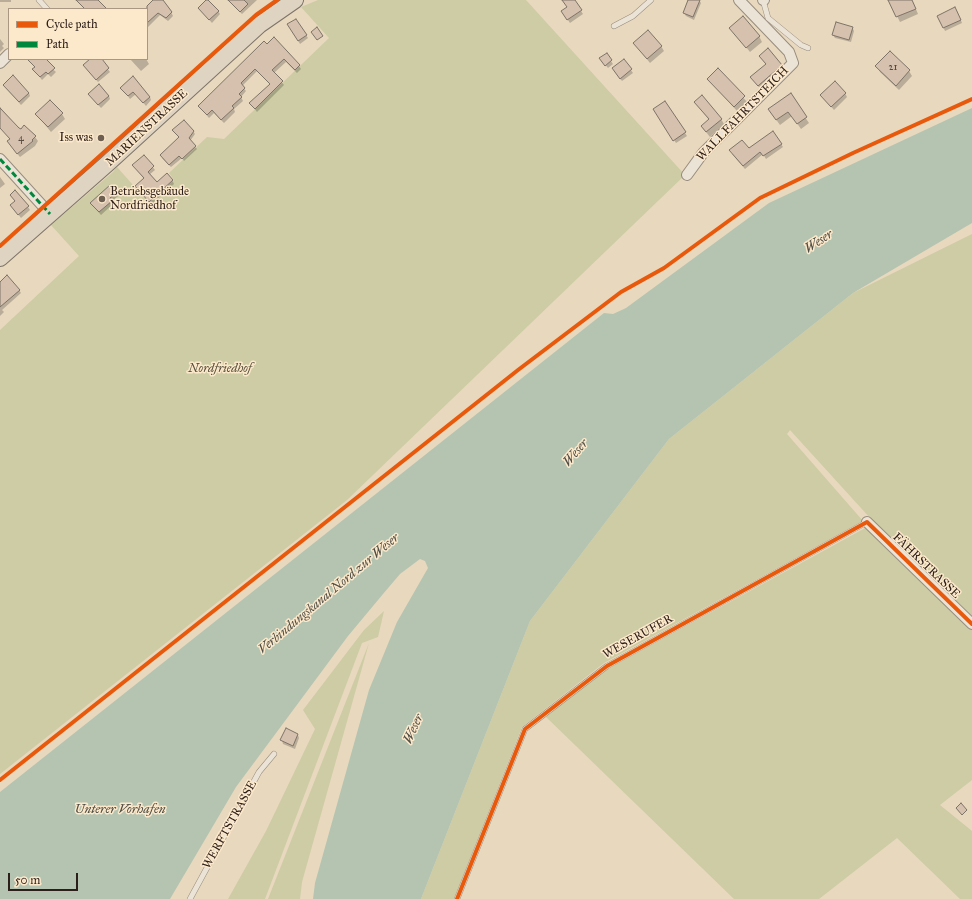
<!DOCTYPE html>
<html>
<head>
<meta charset="utf-8">
<style>
	body { margin:0 }
	#map { position:relative; width:972px; height:899px; overflow:hidden; background:#e8d8be; font-family:"IM FELL Great Primer",serif }
	canvas { display:block }
	.legend { position:absolute; left:8px; top:8px; width:140px; height:52px; box-sizing:border-box; background:#fce8ca; border:1px solid #a99783; margin:0; padding:5px 7px; list-style:none; font-size:12px; color:#2c1e19 }
	.legend li { display:flex; align-items:center; gap:8px; height:20px }
	.legend b { width:20px; border:1px solid #a99783 }
	.scale { position:absolute; left:8px; top:873px; width:70px; height:18px; box-sizing:border-box; border:2px solid #2c1e19; border-top:0; padding-left:5px; font-size:12px; line-height:14px; white-space:nowrap; color:#2c1e19; -webkit-text-stroke:3px #fce8ca; paint-order:stroke }
</style>
</head>
<body>
<div id="map">
<canvas width="972" height="899"></canvas>
<ul class="legend">
<li><b style="height:5px;background:#e8590c"></b>Cycle path</li>
<li><b style="height:5px;background:#00873e"></b>Path</li>
</ul>
<div class="scale">50 m</div>
</div>
<script>
const ctx = document.querySelector('canvas').getContext('2d');
ctx.lineJoin = 'round';
function paint(path, color) { ctx.fillStyle = color; ctx.fill(path, 'evenodd'); }
const toPath = rows => new Path2D(rows.map(r => 'M' + r).join(''));
function trace(path, color, width, dash) { ctx.strokeStyle = color; ctx.lineWidth = width; ctx.lineCap = dash ? 'butt' : 'round'; ctx.setLineDash(dash || []); ctx.stroke(path); }
function write(font, color, halo, rows, align = 'center') {
  ctx.font = font + ' "IM FELL Great Primer",serif'; ctx.lineWidth = 3; ctx.setLineDash([]); ctx.textBaseline = 'middle'; ctx.strokeStyle = halo; ctx.fillStyle = color; for (const [text, x, y, turn = 0] of rows) {
    ctx.save(); ctx.translate(x, y); ctx.rotate((+turn || 0) * Math.PI / 180); ctx.textAlign = isNaN(turn) ? turn : align; if (halo) ctx.strokeText(text, 0, 0); ctx.fillText(text, 0, 0); ctx.restore();
  }
}
const green = toPath([
	[318,0,526,0,685,175,347,500,0,774,0,330,79,256,51,225,113,172,117,167,149,203,174,180,169,173,207,137,224,139,329,38,301,7],
	[972,234,972,780,940,805,972,831,972,899,960,899,897,838,819,899,734,899,545,716,609,668,867,527,871,519,790,430,787,434,863,521,604,663,522,727,454,899,421,899,530,621,669,439,853,293],
	[384,611,378,637,362,643,265,899,228,899,266,831,315,729,303,710,364,630],
	[369,643,302,882,300,899,268,899]
]);
const water = toPath([
	[972,108,972,223,853,293,669,439,530,621,421,899,313,899,315,883,369,690,397,622,428,568,425,561,420,559,400,574,383,594,348,636,236,787,170,899,0,899,0,792,604,313,613,314,626,308,769,203]
]);
const shadow = toPath([
	[0,0,11,0,11,2,0,2],
	[155,0,162,0,169,8,173,16,168,21,160,15,147,28,147,9,145,9],
	[232,0,257,0,242,14,233,5],
	[564,0,574,0,583,14,570,23,564,14,568,7],
	[689,0,699,0,701,3,694,20,686,16,684,13],
	[889,0,912,0,918,14,900,22],
	[199,8,218,11,220,14,212,23],
	[957,11,962,23,945,31,938,16],
	[289,25,306,35,308,38,300,44],
	[852,27,854,31,851,42,835,38,833,35],
	[731,28,759,36,762,42,750,52],
	[0,39,4,44,2,46,4,48,0,52],
	[264,42,299,66,301,69,297,73,286,62,274,73,284,85,257,112,251,104,271,85,257,71,242,86,246,91,241,97,243,101,234,109,235,112,224,123,214,113,209,118,199,106],
	[634,43,661,46,664,51,650,63],
	[890,52,909,71,912,76,899,90,880,72,877,66],
	[606,54,613,64,608,68,603,62],
	[760,56,781,65,784,70,761,90,755,82,766,65],
	[35,59,41,59,56,72,51,77,48,74,42,80,36,72,35,68,31,62],
	[92,59,100,59,110,72,98,82,86,68],
	[130,59,146,59,149,64,141,71],
	[624,60,633,73,622,81,615,72],
	[718,69,747,102,737,111,708,79],
	[6,88,29,93,30,96,21,105],
	[122,88,150,97,151,100,146,106,136,94,130,99],
	[845,93,847,97,834,110,821,95],
	[790,95,809,123,801,129,792,116,780,125,772,114],
	[109,96,110,99,101,108,91,97],
	[665,102,687,136,676,143,654,109],
	[695,102,721,119,724,124,710,137,702,127,709,120],
	[0,107,18,128,35,137,38,141,35,146,20,157,11,146,11,139,0,127],
	[36,114,62,114,65,119,51,132],
	[193,131,195,134,190,141,197,149,184,161,182,158,171,167,162,158],
	[773,132,783,147,766,159,763,154,745,169,732,154,748,149],
	[144,156,155,170,149,175,157,184,172,180,174,184,151,205,138,189,144,179,134,166],
	[0,177,5,184,0,188],
	[116,193,118,196,111,202,113,204,101,215,93,206],
	[16,201,28,207,30,210,21,218,11,205],
	[0,283,19,290,21,293,2,310,4,312,0,316],
	[298,735,299,738,295,749,283,744,282,740]
]);
const building = toPath([
	[76,0,98,0,107,9,85,9,76,0],
	[153,0,163,0,172,12,166,18,158,13,147,23,147,6,153,0],
	[206,0,208,0,219,11,209,20,198,8,206,0],
	[228,0,244,0,248,4,240,12,228,0],
	[562,0,575,0,582,10,567,20,561,11,567,7,562,0],
	[688,0,700,0,693,17,683,13,688,0],
	[888,0,912,0,916,9,896,17,888,0],
	[955,7,961,20,943,28,937,16,955,7],
	[743,16,760,36,746,48,729,28,743,16],
	[296,19,307,35,298,41,287,24,296,19],
	[836,22,853,27,849,40,832,35,836,22],
	[317,27,323,36,317,40,311,32,317,27],
	[648,30,662,46,647,59,633,43,648,30],
	[274,37,300,65,295,70,284,59,272,70,283,81,255,109,249,103,270,84,255,69,241,83,245,88,239,94,242,97,232,106,234,108,221,120,212,110,207,115,198,106,264,41,267,44,274,37],
	[768,48,782,65,758,86,750,77,766,64,759,56,768,48],
	[890,51,910,70,896,86,875,66,890,51],
	[607,53,612,60,605,66,599,58,607,53],
	[27,59,46,59,55,68,48,74,46,72,40,77,32,69,35,67,27,59],
	[90,59,102,59,109,68,96,80,83,65,90,59],
	[624,59,632,69,620,79,612,68,624,59],
	[718,68,745,96,734,107,707,79,718,68],
	[13,75,29,93,19,102,3,85,13,75],
	[133,76,150,97,143,103,133,92,128,96,120,88,133,76],
	[835,81,846,93,831,107,820,95,835,81],
	[99,84,109,96,98,105,88,94,99,84],
	[791,93,807,117,797,124,788,112,776,120,768,109,791,93],
	[702,95,722,119,706,132,701,126,709,119,694,102,702,95],
	[50,100,63,113,48,127,35,114,50,100],
	[665,101,686,132,673,141,653,109,665,101],
	[0,108,19,128,21,129,24,125,36,136,32,140,33,141,17,154,7,141,10,139,0,128,0,108],
	[184,120,194,131,189,138,196,146,182,159,179,156,169,165,160,155,179,137,172,130,184,120],
	[773,131,782,144,763,156,760,152,743,166,729,150,742,140,749,148,773,131],
	[144,155,154,166,148,172,157,182,167,173,173,180,149,202,135,186,144,178,132,165,144,155],
	[110,185,117,192,110,198,112,201,99,212,90,203,110,185],
	[15,190,29,206,18,215,10,205,15,201,10,195,15,190],
	[7,275,20,290,0,307,0,282,7,275],
	[286,728,298,734,293,746,280,740,286,728],
	[961,803,967,810,962,815,956,808,961,803]
]);
const service = toPath([
	[39,0,47,9],
	[763,0,768,18,801,45,808,48],
	[614,26,633,16,651,0],
	[190,899,259,772,274,754],
	[457,899,525,729,607,666,867,522]
]);
const minor = toPath([
	[763,0,764,0],
	[0,63,9,54],
	[0,159,50,214],
	[687,175,703,153,793,63,789,52,739,0],
	[867,522,972,624]
]);
const primary = toPath([
	[0,258,108,163,259,25,295,0]
]);
const quiet = toPath([
	[0,159,50,214]
]);
const cycleway = toPath([
	[0,246,256,15,277,0],
	[0,780,518,370,621,292,664,268,760,198,853,153,972,99],
	[457,899,525,729,607,666,867,522,972,624]
]);
const markers = [
	[101,138,4,"#6e5f53"],
	[102,199,4,"#6e5f53"]
];
const numberNames = [
	["21",893,68],
	["4",21,139]
];
const streetNames = [
	["WALLFAHRTSTEICH",743,114,-46],
	["MARIENSTRASSE",147,128,-43],
	["FÄHRSTRASSE",926,566,44],
	["WESERUFER",638,637,-29],
	["WERFTSTRASSE",230,825,-61]
];
const poiNames = [
	["Iss was",93,138],
	["Betriebsgebäude",110,192,"left"],
	["Nordfriedhof",110,206,"left"]
];
const parkNames = [
	["Nordfriedhof",220,369]
];
const waterNames = [
	["Weser",819,242,-34],
	["Weser",576,453,-50],
	["Verbindungskanal Nord zur Weser",329,594,-40],
	["Weser",414,729,-66],
	["Unterer Vorhafen",120,810]
];
paint(green, '#cdcca4');
paint(water, '#b4c4b1');
paint(shadow, '#0003');
paint(building, '#d5c1ae');
trace(building, '#7d7367', 1);
trace(service, '#978d7e', 6);
trace(minor, '#978d7e', 12);
trace(primary, '#7d7367', 18);
trace(service, '#ebe3d6', 5);
trace(minor, '#ebe3d6', 10);
trace(primary, '#dfd3c1', 16);
trace(quiet, '#00873e', 3, [6, 3]);
trace(cycleway, '#e8590c', 4);
for (const [x, y, r, color] of markers) { const dot = new Path2D(); dot.arc(x, y, r, 0, 2 * Math.PI); ctx.fillStyle = color; ctx.fill(dot); trace(dot, '#fce8ca', 1.5); }
write('10px', '#56473e', null, numberNames);
write('12px', '#2c1e19', '#fce8ca', streetNames);
write('12px', '#2c1e19', '#fce8ca', poiNames, 'right');
write('italic 12px', '#564f3c', '#fce8ca', parkNames);
write('italic 13px', '#4e4d45', '#fce8ca', waterNames);
</script>
</body>
</html>
